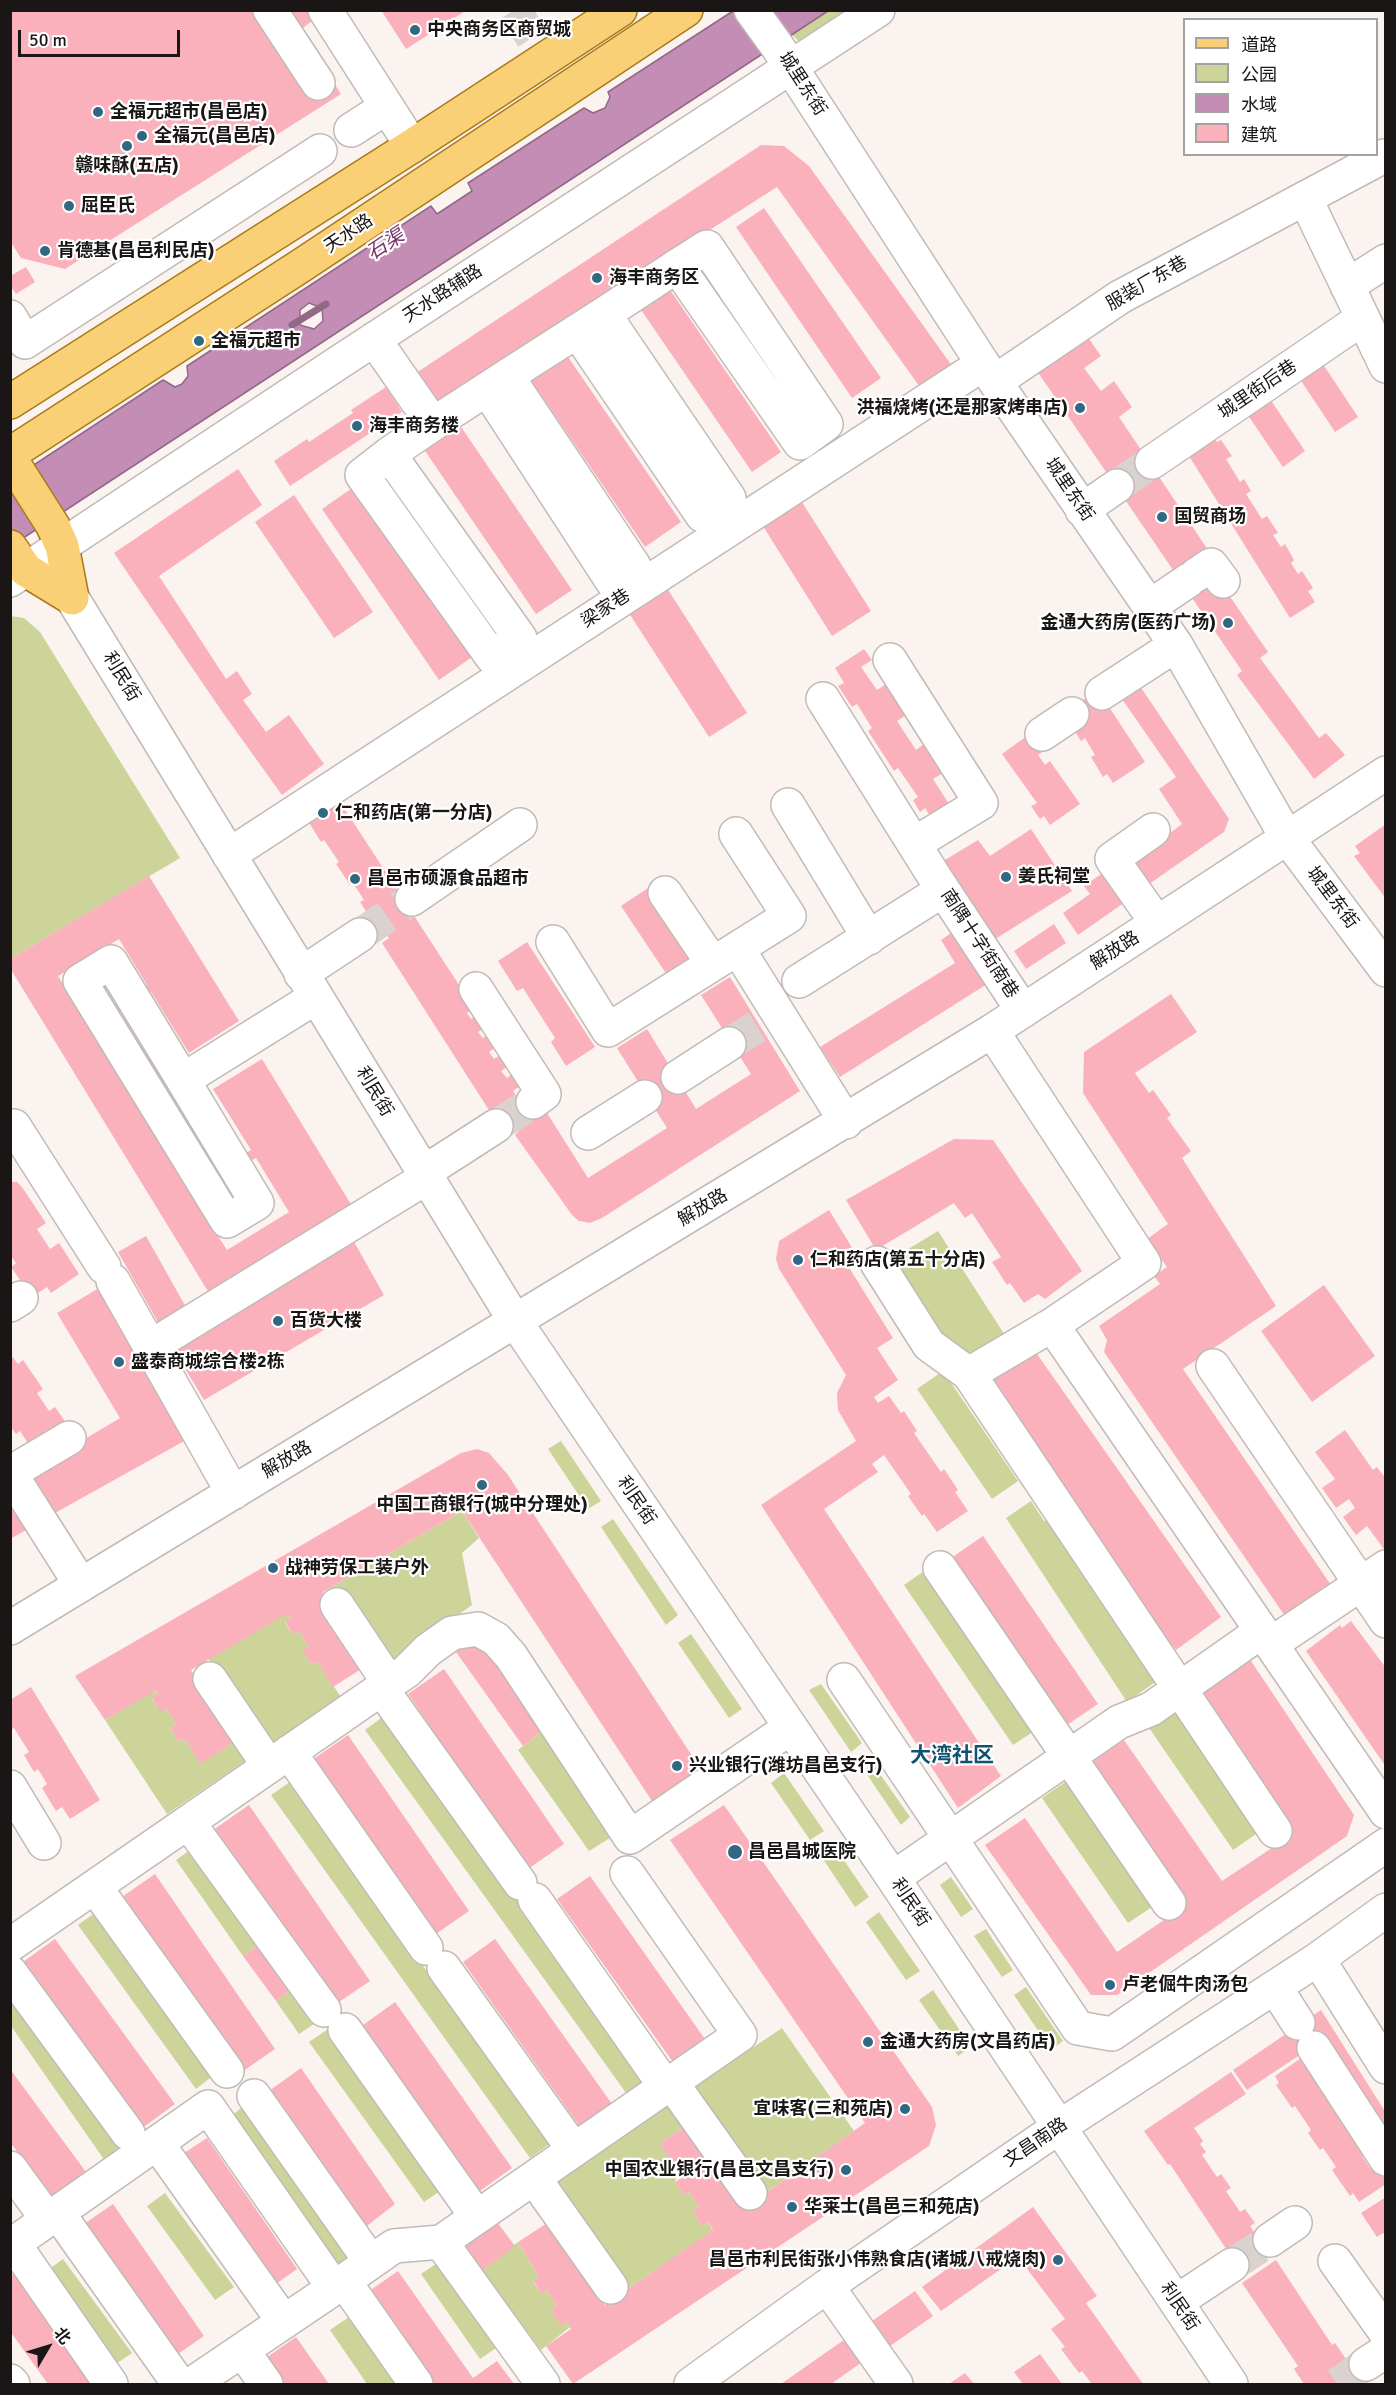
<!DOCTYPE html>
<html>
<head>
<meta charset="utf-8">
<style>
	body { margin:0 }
	#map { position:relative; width:1396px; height:2395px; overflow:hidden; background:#fbf3ef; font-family:Signika,"Noto Sans SC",sans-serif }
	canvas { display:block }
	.frame { position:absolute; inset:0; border:12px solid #191615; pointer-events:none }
	.legend { position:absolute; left:1183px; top:18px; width:195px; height:138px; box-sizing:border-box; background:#fff; border:2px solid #a3a2a1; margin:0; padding:8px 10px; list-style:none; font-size:18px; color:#191615 }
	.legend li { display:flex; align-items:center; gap:12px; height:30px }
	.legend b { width:30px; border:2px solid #a3a2a1 }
	.north { position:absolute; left:18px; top:2317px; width:60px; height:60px; -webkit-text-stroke:4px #fff; paint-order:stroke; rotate:52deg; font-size:16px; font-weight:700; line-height:24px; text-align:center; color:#191615 }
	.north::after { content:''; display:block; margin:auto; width:21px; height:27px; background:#191615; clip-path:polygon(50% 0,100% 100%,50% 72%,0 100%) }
	.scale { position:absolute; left:18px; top:30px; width:162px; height:27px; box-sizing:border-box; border:3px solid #191615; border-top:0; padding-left:8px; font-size:18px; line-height:21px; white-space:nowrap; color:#191615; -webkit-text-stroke:4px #fff; paint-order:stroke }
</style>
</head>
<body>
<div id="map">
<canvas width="1396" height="2395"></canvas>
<div class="frame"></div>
<ul class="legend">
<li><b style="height:8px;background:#fad076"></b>道路</li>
<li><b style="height:16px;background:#cdd49a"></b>公园</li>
<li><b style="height:16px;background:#c48db6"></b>水域</li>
<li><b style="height:16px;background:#fab1bb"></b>建筑</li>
</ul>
<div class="north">北</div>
<div class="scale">50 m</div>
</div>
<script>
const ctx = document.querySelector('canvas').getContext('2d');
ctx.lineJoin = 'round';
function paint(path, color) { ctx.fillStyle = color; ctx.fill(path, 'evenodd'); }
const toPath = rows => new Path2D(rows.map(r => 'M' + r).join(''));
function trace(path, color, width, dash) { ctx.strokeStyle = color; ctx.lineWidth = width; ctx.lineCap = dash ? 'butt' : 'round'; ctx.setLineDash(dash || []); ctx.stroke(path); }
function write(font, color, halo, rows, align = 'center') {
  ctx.font = font + ' Signika,"Noto Sans SC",sans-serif'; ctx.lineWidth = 4.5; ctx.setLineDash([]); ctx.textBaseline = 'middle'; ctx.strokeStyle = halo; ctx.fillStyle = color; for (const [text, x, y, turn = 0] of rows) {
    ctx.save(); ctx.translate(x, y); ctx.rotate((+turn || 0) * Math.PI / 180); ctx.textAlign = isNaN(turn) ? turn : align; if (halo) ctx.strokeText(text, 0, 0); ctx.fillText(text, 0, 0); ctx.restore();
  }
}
const green = toPath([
	[828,11,854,11,802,44,791,34],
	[10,616,24,618,40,632,180,858,10,959],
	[938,1231,1008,1340,974,1360,944,1345,890,1260],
	[943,1371,1018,1481,992,1499,917,1389],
	[561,1441,601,1501,588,1509,548,1449],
	[1031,1501,1044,1521,1049,1518,1164,1676,1127,1702,1006,1518],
	[462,1511,479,1538,462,1553,472,1605,384,1667,330,1588],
	[613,1519,678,1615,666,1625,601,1527],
	[927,1569,1036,1730,1013,1745,904,1585],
	[288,1612,291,1617,285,1622,293,1635,299,1631,309,1647,303,1651,312,1665,318,1662,344,1702,270,1754,209,1659],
	[691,1634,742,1709,729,1718,678,1643],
	[821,1684,862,1743,851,1752,809,1690],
	[154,1691,158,1694,152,1699,160,1711,166,1708,176,1724,170,1728,179,1742,185,1739,200,1763,236,1741,248,1759,167,1814,105,1720],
	[1173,1706,1259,1832,1233,1850,1147,1725],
	[385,1715,648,2083,629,2097,365,1730],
	[545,1729,617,1833,623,1854,610,1838,589,1851,518,1750],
	[873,1764,910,1817,901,1825,864,1770],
	[784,1773,824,1831,810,1840,771,1783],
	[1068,1780,1155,1905,1128,1923,1042,1798],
	[290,1782,551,2143,530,2158,271,1795],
	[193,1848,260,1944,243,1956,176,1860],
	[837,1850,869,1897,855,1907,823,1859],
	[951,1877,973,1909,961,1917,940,1885],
	[96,1912,214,2075,196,2089,78,1925],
	[879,1912,920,1971,906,1980,866,1922],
	[986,1929,1013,1970,1002,1977,974,1936],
	[10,1986,126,2146,105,2161,11,2026],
	[1026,1987,1063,2041,1051,2050,1014,1995],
	[293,1988,317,2022,299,2034,276,2001],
	[933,1990,971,2047,958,2056,919,2000],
	[782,2028,854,2131,761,2196,690,2090],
	[328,2029,443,2189,424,2202,309,2042],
	[672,2097,694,2121,660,2143,678,2172,675,2182,684,2195,689,2192,699,2207,693,2211,702,2226,708,2222,713,2231,625,2291,555,2184],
	[246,2104,354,2258,336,2271,229,2118],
	[165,2193,234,2287,215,2300,147,2206],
	[518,2242,539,2277,533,2281,541,2294,547,2290,557,2306,551,2310,560,2324,566,2321,570,2327,541,2350,482,2271],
	[63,2259,132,2353,113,2366,45,2272],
	[440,2261,499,2346,480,2359,421,2274],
	[349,2317,396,2384,367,2384,330,2330]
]);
const water = toPath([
	[733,11,828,11,11,546,11,480,163,380,175,387,182,384,188,376,187,366,431,206,437,214,472,191,468,183,584,108,593,113,605,108,610,97,608,92,733,11],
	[309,303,322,308,323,321,314,329,300,325,300,310,309,303]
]);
const stream = toPath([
	[292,325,326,304]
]);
const building = toPath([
	[10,10,327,10,300,30,341,94,65,269,21,258,10,241],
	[381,10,467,10,406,49],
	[761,145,784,146,809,166,955,370,922,390,777,187,434,406,413,375],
	[764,208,881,378,852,398,736,227],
	[26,267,35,282,16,294,10,285,10,276],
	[664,281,781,452,752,472,635,301],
	[1085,333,1101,356,1084,368,1101,391,1114,381,1132,407,1119,417,1214,559,1224,588,1268,652,1260,658,1319,738,1326,733,1345,755,1314,779,1237,675,1242,671,1035,368],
	[564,351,681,522,645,547,528,376],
	[1317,355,1358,417,1335,432,1294,370],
	[386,387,402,412,290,486,274,461,307,439,309,442,353,413,351,410],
	[1264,390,1305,451,1283,467,1241,405],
	[455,418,572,590,536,614,419,442],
	[1210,431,1217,442,1221,440,1232,456,1226,459,1240,482,1244,479,1251,491,1246,494,1262,519,1267,516,1278,533,1273,535,1281,547,1285,544,1294,560,1291,563,1298,574,1302,571,1313,588,1308,591,1315,602,1290,618,1184,448],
	[238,469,262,505,159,576,226,679,237,671,252,694,243,700,266,732,289,715,324,764,282,795,223,713,114,553],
	[358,484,475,655,439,680,322,509],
	[294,495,373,612,334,638,255,522],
	[800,499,871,611,832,636,761,523],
	[665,585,747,713,709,737,627,610],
	[864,649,872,660,861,667,877,690,886,684,906,715,897,721,916,750,924,744,943,773,933,779,949,804,937,827,925,808,920,812,913,800,918,797,898,768,894,771,868,731,872,728,857,704,852,707,838,686,844,683,835,668],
	[1140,686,1229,819,1224,832,1142,889,1127,866,1182,824,1159,789,1176,777,1122,699],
	[1098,690,1145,762,1113,783,1107,774,1103,777,1091,757,1095,755,1085,738,1081,741,1068,721,1069,709],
	[1031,733,1044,751,1038,755,1045,765,1050,761,1080,804,1050,825,1044,816,1040,819,1031,806,1037,803,1002,754],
	[333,791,474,1008,467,1013,471,1019,476,1015,485,1028,478,1032,483,1038,487,1035,496,1047,489,1052,494,1059,500,1055,508,1066,501,1071,507,1078,512,1074,520,1086,513,1091,518,1098,542,1105,588,1178,667,1128,617,1048,647,1029,696,1109,751,1074,701,995,730,977,800,1091,602,1218,590,1223,579,1221,572,1215,515,1135,519,1131,514,1124,503,1132,382,943,389,938,382,927,378,930,360,902,364,900,353,883,350,885,336,864,339,862,324,840,321,842,308,821],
	[1386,824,1386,899,1354,856,1360,853,1355,846],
	[1031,829,1072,891,992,941,940,863,978,840,990,856],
	[1107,870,1128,900,1078,935,1063,913,1090,894,1084,886],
	[149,876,239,1021,189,1053,151,992,90,1028,188,1188,251,1150,213,1089,262,1059,352,1206,209,1293,10,968,10,959],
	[119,939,147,985,86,1021,58,976],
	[256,1158,289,1212,227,1250,192,1195],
	[651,886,703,963,673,984,621,906],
	[1054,924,1066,943,1026,969,1014,951],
	[960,927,995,979,840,1077,820,1047,955,963,941,940],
	[527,942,595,1047,566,1066,551,1042,555,1038,523,988,517,991,498,961],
	[1171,994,1197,1032,1135,1073,1149,1093,1153,1090,1171,1115,1167,1118,1191,1151,1182,1158,1276,1306,1183,1369,1333,1588,1287,1619,1104,1352,1107,1340,1099,1326,1160,1284,1154,1276,1167,1267,1147,1239,1168,1224,1083,1093,1084,1052],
	[954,1139,993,1140,1082,1271,1045,1299,1038,1294,1024,1303,1010,1283,1007,1285,992,1262,1001,1257,972,1213,965,1218,954,1203,876,1250,846,1200],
	[10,1182,17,1182,22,1187,46,1223,37,1229,50,1249,59,1243,79,1274,51,1293,47,1287,35,1295,27,1290,11,1267,16,1263,10,1255],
	[829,1210,859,1259,848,1266,893,1338,877,1348,898,1380,874,1397,878,1403,889,1396,901,1413,904,1411,917,1431,914,1433,941,1472,944,1469,958,1490,955,1492,968,1511,937,1532,924,1514,922,1516,908,1496,911,1494,884,1455,872,1464,878,1472,824,1509,1001,1776,958,1808,761,1505,856,1441,838,1410,837,1393,846,1375,779,1269,776,1259,779,1241],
	[146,1236,187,1309,159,1324,118,1252],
	[353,1240,384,1295,204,1400,172,1347],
	[1324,1285,1375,1356,1312,1402,1261,1331],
	[99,1288,186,1440,55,1513,30,1472,120,1418,57,1313],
	[1035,1351,1221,1617,1176,1650,1149,1617,1151,1615,1117,1569,1119,1568,990,1382],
	[10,1354,18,1364,23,1360,43,1389,37,1393,49,1411,55,1407,66,1423,31,1448,20,1431,16,1434,10,1426],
	[1345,1430,1373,1470,1377,1467,1386,1479,1386,1552,1367,1526,1356,1535,1343,1517,1355,1508,1349,1499,1336,1508,1322,1488,1335,1479,1315,1452],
	[477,1449,489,1453,508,1475,702,1771,652,1801,462,1511,323,1592,369,1664,333,1687,318,1662,312,1665,302,1650,309,1647,299,1631,293,1635,285,1621,291,1617,288,1613,191,1670,236,1741,200,1764,185,1739,179,1742,170,1728,176,1724,166,1708,160,1712,152,1698,158,1694,155,1691,105,1720,75,1676,461,1453],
	[10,1501,28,1526,26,1530,10,1539],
	[983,1536,1098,1704,1064,1727,951,1558],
	[1351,1621,1386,1668,1384,1670,1386,1767,1306,1651,1340,1625,1342,1628],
	[479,1636,545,1729,523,1746,456,1652],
	[1247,1655,1354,1815,1347,1836,1117,1995,1091,1995,985,1845,1025,1818,1117,1952,1183,1907,1091,1763,1124,1740,1222,1881,1290,1836,1197,1690],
	[444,1669,564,1844,528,1869,408,1694],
	[31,1687,100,1800,70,1819,62,1807,56,1811,42,1788,47,1784,38,1769,34,1772,24,1755,29,1752,14,1728,10,1730,10,1700],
	[348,1735,469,1911,433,1936,312,1760],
	[249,1805,370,1981,333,2006,213,1830],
	[724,1805,932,2107,936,2125,929,2146,573,2384,546,2346,571,2329,566,2321,560,2325,551,2310,557,2306,547,2290,541,2294,533,2280,539,2277,518,2242,552,2220,605,2305,713,2230,708,2222,702,2226,693,2211,699,2207,689,2192,684,2195,675,2182,681,2178,660,2143,694,2121,747,2206,865,2123,670,1840],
	[155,1874,275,2049,239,2074,119,1899],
	[590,1876,707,2042,675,2065,557,1899],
	[55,1939,175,2104,141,2129,20,1964],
	[495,1939,612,2104,580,2127,463,1962],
	[260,1944,293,1988,276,2001,243,1956],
	[395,2002,512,2168,480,2191,363,2025],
	[1321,2010,1386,2113,1386,2137,1324,2039,1247,2090,1233,2070],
	[1307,2054,1324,2077,1316,2082,1321,2090,1327,2086,1347,2116,1340,2121,1346,2130,1351,2126,1369,2152,1362,2156,1370,2168,1376,2164,1386,2177,1386,2184,1359,2202,1353,2193,1350,2196,1332,2170,1336,2167,1323,2148,1320,2150,1308,2133,1311,2130,1295,2106,1292,2108,1276,2085,1279,2083,1275,2076],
	[301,2068,395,2204,363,2229,269,2091],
	[10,2069,86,2172,51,2198,10,2142],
	[1231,2072,1246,2094,1194,2128,1203,2141,1200,2144,1206,2152,1202,2155,1217,2177,1221,2174,1231,2188,1226,2191,1240,2212,1245,2209,1255,2223,1250,2226,1264,2247,1273,2252,1242,2273,1170,2164,1168,2165,1144,2131],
	[207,2138,297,2269,266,2291,175,2159],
	[1386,2197,1386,2236,1383,2233,1377,2237,1361,2213],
	[113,2204,204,2336,172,2358,81,2226],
	[1033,2207,1097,2296,1086,2303,1143,2384,1092,2384,1082,2371,1079,2373,1061,2349,1065,2347,1051,2329,1065,2319,1018,2257,941,2311,922,2287],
	[497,2222,515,2246,482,2271,464,2247],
	[1276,2260,1332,2345,1335,2343,1363,2384,1304,2384,1294,2369,1298,2366,1242,2283],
	[398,2271,473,2378,497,2361,514,2384,424,2384,362,2296],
	[17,2272,94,2384,48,2384,10,2331,10,2276],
	[915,2291,933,2316,883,2351,865,2326],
	[296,2337,329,2384,276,2384,260,2362],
	[848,2337,865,2360,831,2384,781,2384],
	[1040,2354,1062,2384,1023,2384,1014,2372],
	[965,2373,974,2384,949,2384]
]);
const minorTunnel = toPath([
	[514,10,545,57],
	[1117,486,1152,462],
	[360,935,412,899],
	[729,1044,763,1023],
	[496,1126,533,1102],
	[1232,2265,1270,2240],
	[1337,2384,1366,2364]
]);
const minor = toPath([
	[270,10,318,83],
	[325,10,412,146],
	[751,10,777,46,983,364,1176,645,1286,836,1386,970],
	[351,130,387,107],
	[1305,198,1386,366],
	[1347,286,1386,261],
	[10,317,25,342,320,151],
	[577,331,702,515,729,498,604,314],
	[374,339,433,424,487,389,507,376,604,314,677,266,707,247,826,424,800,443,677,266],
	[996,381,1120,297,1384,156],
	[487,389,612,581,634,566,507,376],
	[389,454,520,638,492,657,362,475,389,454,433,424],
	[1152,462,1363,318],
	[1082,510,1117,486],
	[1196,575,1211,565,1223,581],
	[10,580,341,361,878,10],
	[72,598,515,1321,893,1878,1231,2384],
	[1149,607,1189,580],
	[890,660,981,803,914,844],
	[1102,693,1176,645],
	[823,699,934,876,1023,1011],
	[1042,734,1072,714],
	[788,805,869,938],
	[1153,830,1112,859,1157,923],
	[229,855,983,364],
	[665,893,713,964],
	[412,899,520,825],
	[553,942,608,1030,789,916,736,834],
	[738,949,846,1122],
	[301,974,360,935],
	[799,981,943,890],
	[476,989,544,1094,533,1102],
	[678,1077,729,1044],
	[183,1080,257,1203,227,1221,80,981,111,962,183,1080,316,997],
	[10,1129,14,1126,104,1267],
	[588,1133,645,1097],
	[423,1173,496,1126],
	[877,1263,929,1345,969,1374,1052,1325,1144,1263,992,1031],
	[113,1281,233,1493],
	[10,1305,21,1298],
	[1052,1325,1386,1812],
	[150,1347,426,1178],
	[1213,1366,1386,1621],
	[969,1374,1275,1831],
	[10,1473,81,1585],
	[10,1473,69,1438],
	[940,1568,1169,1903],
	[337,1605,389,1683],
	[10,1628,992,1031,1386,773],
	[1271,1644,1386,1567],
	[210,1679,269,1766],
	[844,1680,1078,2028,1112,2034,1386,1845],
	[381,1688,520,1883],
	[289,1752,426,1948],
	[10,1787,44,1843],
	[188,1822,324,2010],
	[893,1878,1119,1722,1151,1709,1262,1631],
	[95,1887,227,2071],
	[535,1900,665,2086],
	[10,1945,407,1671,428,1650,452,1633,478,1629,496,1639,511,1656,630,1837,790,1728],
	[1318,1959,1386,2067],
	[444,1968,574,2150],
	[10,1972,128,2133],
	[1275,1987,1298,2023],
	[345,2030,477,2217],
	[1314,2048,1386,2159],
	[671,2082,750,2193],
	[254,2096,371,2262],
	[157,2143,284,2322],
	[10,2168,48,2220],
	[534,2178,611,2287],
	[58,2213,179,2384],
	[1270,2240,1295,2223],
	[14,2244,111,2384],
	[10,2246,208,2107,334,2288,192,2384],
	[1335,2261,1386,2333],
	[827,2286,896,2384],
	[1176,2302,1232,2265],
	[242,2350,266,2384],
	[1366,2364,1386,2351],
	[10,2381,13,2384],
	[416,2384,344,2281,394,2246,441,2242],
	[543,2384,441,2242,740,2035,627,1873],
	[691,2384,827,2286,1059,2127,1318,1959,1386,1910]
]);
const major = toPath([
	[10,402,412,146,620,10],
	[10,454,302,265,686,10],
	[10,458,53,526,62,546,72,598,26,570,10,547]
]);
const markers = [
	[415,30,6,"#326783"],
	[98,112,6,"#326783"],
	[142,136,6,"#326783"],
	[127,146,6,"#326783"],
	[69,206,6,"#326783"],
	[45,251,6,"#326783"],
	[597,278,6,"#326783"],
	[199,341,6,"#326783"],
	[1080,408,6,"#326783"],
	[357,426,6,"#326783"],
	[1162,517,6,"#326783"],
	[1228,623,6,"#326783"],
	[323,813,6,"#326783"],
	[1006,877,6,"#326783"],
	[355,879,6,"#326783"],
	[798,1260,6,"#326783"],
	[278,1321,6,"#326783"],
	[119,1362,6,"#326783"],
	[482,1485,6,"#326783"],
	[273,1568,6,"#326783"],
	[677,1766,6,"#326783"],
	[735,1852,8,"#326783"],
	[1110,1985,6,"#326783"],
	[868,2042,6,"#326783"],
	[905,2109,6,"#326783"],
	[846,2170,6,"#326783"],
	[792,2207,6,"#326783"],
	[1058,2260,6,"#326783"]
];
const poiNames = [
	["中央商务区商贸城",427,30],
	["全福元超市(昌邑店)",110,112],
	["全福元(昌邑店)",154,136],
	["赣味酥(五店)",127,166,"center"],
	["屈臣氏",81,206],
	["肯德基(昌邑利民店)",57,251],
	["海丰商务区",609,278],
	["全福元超市",211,341],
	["洪福烧烤(还是那家烤串店)",1068,408,"right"],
	["海丰商务楼",369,426],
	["国贸商场",1174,517],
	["金通大药房(医药广场)",1216,623,"right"],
	["仁和药店(第一分店)",335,813],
	["姜氏祠堂",1018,877],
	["昌邑市硕源食品超市",367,879],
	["仁和药店(第五十分店)",810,1260],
	["百货大楼",290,1321],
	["盛泰商城综合楼2栋",131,1362],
	["中国工商银行(城中分理处)",482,1505,"center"],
	["战神劳保工装户外",285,1568],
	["兴业银行(潍坊昌邑支行)",689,1766],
	["昌邑昌城医院",748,1852],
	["卢老倔牛肉汤包",1122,1985],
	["金通大药房(文昌药店)",880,2042],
	["宜味客(三和苑店)",893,2109,"right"],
	["中国农业银行(昌邑文昌支行)",834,2170,"right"],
	["华莱士(昌邑三和苑店)",804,2207],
	["昌邑市利民街张小伟熟食店(诸城八戒烧肉)",1046,2260,"right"]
];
const streetNames = [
	["城里东街",802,84,57],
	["天水路",349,234,-34],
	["服装厂东巷",1147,284,-30],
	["天水路辅路",443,294,-33],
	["城里街后巷",1258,390,-34],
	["城里东街",1069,490,56],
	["梁家巷",606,609,-33],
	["利民街",121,677,59],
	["城里东街",1332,898,53],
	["南隅十字街南巷",979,944,57],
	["解放路",1115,951,-33],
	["利民街",374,1092,59],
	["解放路",703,1208,-31],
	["解放路",287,1460,-31],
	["利民街",636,1501,56],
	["利民街",910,1903,56],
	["文昌南路",1036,2143,-34],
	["利民街",1179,2307,56]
];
const waterNames = [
	["石渠",386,245,-33]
];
const quarterNames = [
	["大湾社区",952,1756]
];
paint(green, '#cdd49a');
paint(water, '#c48db6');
trace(water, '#916986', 1.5);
trace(stream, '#916986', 7);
paint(building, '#fab1bb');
trace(minorTunnel, '#d9d2ce', 33, [33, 16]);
trace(minor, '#c2bab6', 36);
trace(major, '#a97a18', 36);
trace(minor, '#fff', 33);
trace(major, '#fad076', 33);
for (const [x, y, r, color] of markers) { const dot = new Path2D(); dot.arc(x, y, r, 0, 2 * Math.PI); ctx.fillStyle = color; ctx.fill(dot); trace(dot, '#fff', 2); }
write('bold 18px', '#191615', '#fff', poiNames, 'left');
write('18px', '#191615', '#fff', streetNames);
write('italic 20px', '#773469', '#fff', waterNames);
write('bold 21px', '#105371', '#fff', quarterNames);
</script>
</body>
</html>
